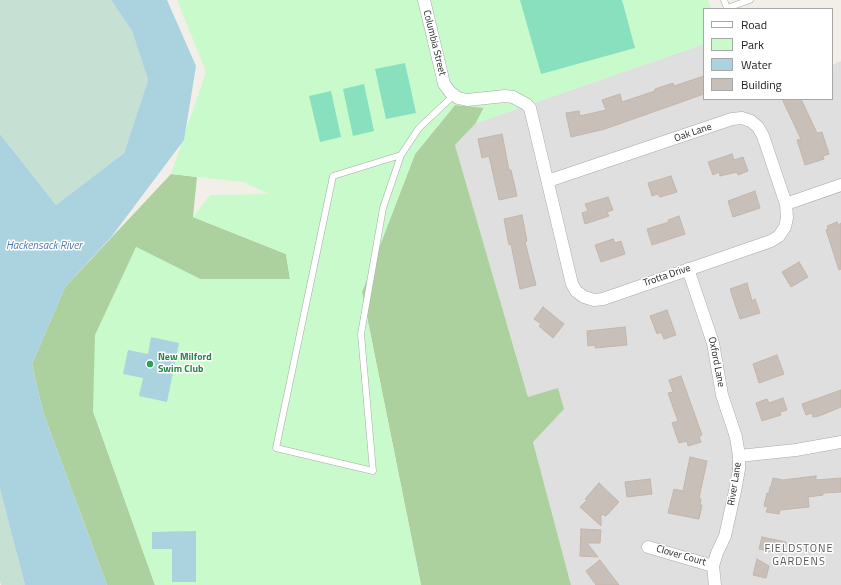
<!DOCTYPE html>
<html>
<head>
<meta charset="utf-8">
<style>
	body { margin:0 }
	#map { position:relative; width:841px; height:585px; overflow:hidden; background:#f2efe9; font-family:"Titillium Web",sans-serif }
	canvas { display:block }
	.legend { position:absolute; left:703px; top:8px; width:130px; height:92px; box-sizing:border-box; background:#fff; border:1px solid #a7a7a7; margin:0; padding:5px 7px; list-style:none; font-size:12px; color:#222 }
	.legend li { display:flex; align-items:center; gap:8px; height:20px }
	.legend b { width:20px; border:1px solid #a7a7a7 }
</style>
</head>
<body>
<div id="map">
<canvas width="841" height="585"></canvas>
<ul class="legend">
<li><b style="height:5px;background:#fff"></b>Road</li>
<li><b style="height:11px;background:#c8facc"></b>Park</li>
<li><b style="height:11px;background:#aad3df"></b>Water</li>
<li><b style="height:11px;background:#c7bfb8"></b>Building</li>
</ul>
</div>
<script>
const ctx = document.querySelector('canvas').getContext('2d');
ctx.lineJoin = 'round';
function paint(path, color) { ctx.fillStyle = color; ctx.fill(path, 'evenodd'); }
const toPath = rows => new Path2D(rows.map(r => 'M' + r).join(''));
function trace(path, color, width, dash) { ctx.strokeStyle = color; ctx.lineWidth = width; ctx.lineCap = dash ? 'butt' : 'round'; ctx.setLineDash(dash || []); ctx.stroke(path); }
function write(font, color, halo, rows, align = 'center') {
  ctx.font = font + ' "Titillium Web",sans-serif'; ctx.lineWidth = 3; ctx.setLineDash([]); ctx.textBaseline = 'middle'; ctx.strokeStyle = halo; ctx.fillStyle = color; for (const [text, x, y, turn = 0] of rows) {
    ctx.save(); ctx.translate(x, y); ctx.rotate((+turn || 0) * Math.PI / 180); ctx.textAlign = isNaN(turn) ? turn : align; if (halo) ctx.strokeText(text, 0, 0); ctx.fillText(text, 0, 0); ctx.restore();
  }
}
const residential = toPath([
	[704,44,704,99,832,99,832,65,841,61,841,585,571,585,533,442,528,397,455,145,476,123]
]);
const forest = toPath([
	[455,105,484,107,476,123,455,145,528,397,558,388,564,409,533,442,571,585,421,585,362,292,415,154],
	[171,174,197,177,193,217,286,254,290,279,200,279,136,247,93,411,155,585,107,585,43,412,32,364,65,287]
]);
const wetland = toPath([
	[0,0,111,0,132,31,148,80,124,153,56,205,0,134],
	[0,489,25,585,1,585,0,581]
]);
const park = toPath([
	[177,0,708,0,712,9,704,9,704,44,476,123,484,108,455,105,415,154,362,292,421,585,155,585,93,411,95,335,136,247,200,279,290,279,286,254,193,217,210,195,269,194,243,182,171,174,206,72]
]);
const pitch = toPath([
	[520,0,622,0,635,48,541,74],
	[405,63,416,113,386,119,375,69],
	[364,84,374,131,353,136,343,89],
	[331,91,341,137,320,142,309,96]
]);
const water = toPath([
	[111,0,167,0,196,66,184,140,112,236,65,287,32,364,43,412,107,585,25,585,0,489,0,134,56,205,124,153,148,80,132,31],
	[151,337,179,343,167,402,139,396,143,378,123,374,128,350,148,354],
	[196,531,196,582,172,582,172,549,152,549,152,532]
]);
const building = toPath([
	[704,76,704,94,605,129,571,137,566,113,579,111,580,116,606,110,602,100,620,94,622,102,655,91,655,89,673,83,674,86,704,76],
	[782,99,801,99,817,133,822,132,829,154,823,156,824,159,805,165,797,140,801,139,782,99],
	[502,134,509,170,511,170,517,196,499,200,489,156,482,158,478,139,502,134],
	[732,154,734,160,743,157,748,171,738,175,737,172,720,176,719,172,713,175,708,162,732,154],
	[671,176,677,192,660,197,658,194,652,196,648,183,671,176],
	[755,191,760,208,733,217,728,201,755,191],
	[608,197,613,210,607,212,609,216,585,224,582,213,588,211,585,204,608,197],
	[522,215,527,241,525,242,536,285,520,289,511,244,509,245,504,219,522,215],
	[679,216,685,234,652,245,647,229,669,222,668,220,679,216],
	[837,222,838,225,841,223,841,269,839,270,826,230,828,229,827,226,837,222],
	[613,239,615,243,621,241,625,254,601,262,595,245,613,239],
	[799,262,808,277,791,287,782,272,799,262],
	[747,283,752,301,755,299,760,313,740,319,730,289,747,283],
	[543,307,564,324,553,338,539,326,541,324,534,319,543,307],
	[667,310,676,335,664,339,661,332,657,334,650,316,667,310],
	[625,327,627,345,595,348,595,345,588,346,587,331,625,327],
	[777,355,784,374,759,383,753,364,777,355],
	[681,376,702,435,699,437,701,442,688,446,687,441,679,443,672,423,678,421,668,393,673,392,669,380,681,376],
	[841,390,841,407,819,416,813,417,812,413,806,415,802,404,841,390],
	[783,398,787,410,780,412,781,415,762,421,756,403,767,399,769,403,783,398],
	[690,457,707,461,699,498,701,499,700,505,702,505,699,519,668,513,674,489,683,491,690,457],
	[816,476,816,480,841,478,841,492,823,493,823,495,808,497,809,507,780,510,779,514,766,512,768,507,764,506,767,493,769,493,770,487,771,487,773,478,783,480,816,476],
	[650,479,652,494,627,497,625,482,650,479],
	[599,483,619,502,606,516,601,514,601,526,580,507,587,500,585,499,599,483],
	[581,529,601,530,600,543,587,543,598,557,580,556,581,529],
	[762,537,786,542,783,554,759,549,762,537],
	[757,559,769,566,766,578,753,575,757,559],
	[600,560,619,585,596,585,586,571,600,560]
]);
const lane = toPath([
	[724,0,727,8,750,0],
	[401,155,333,176,276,448,373,471,361,334,383,208,401,155,419,128,454,95]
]);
const street = toPath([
	[424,0,442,75,444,84,450,92,458,98,467,100,505,96,513,97,526,104,530,108,572,284,576,291,584,297,594,300,603,299,771,241,779,236,785,227,787,218,786,204,763,136,758,127,751,121,742,118,732,119,548,181],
	[786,204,841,185],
	[688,269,713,343,722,395,736,437,739,456,739,469,735,491,725,536,717,553,713,566,715,585],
	[739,456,796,450,841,442],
	[648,547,713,566]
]);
const markers = [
	[150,364,4,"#2e9e5b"]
];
const streetNames = [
	["Columbia Street",434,43,76],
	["Oak Lane",693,133,-19],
	["Trotta Drive",667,276,-19],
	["Oxford Lane",716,362,79],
	["River Lane",735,484,-81],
	["Clover Court",681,556,16]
];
const leisureNames = [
	["New Milford",158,358],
	["Swim Club",158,370]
];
const waterNames = [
	["Hackensack River",44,246]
];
const neighbourhoodNames = [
	["FIELDSTONE",799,549],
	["GARDENS",799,562]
];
paint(residential, '#e0dfdf');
paint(forest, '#add19e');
paint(wetland, '#c6e0d4');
paint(park, '#c8facc');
paint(pitch, '#88e0be');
paint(water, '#aad3df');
paint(building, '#c7bfb8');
trace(building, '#c4b6ab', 1);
trace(lane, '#a9a9a9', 7);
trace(street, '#a9a9a9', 13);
trace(lane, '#fff', 6);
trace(street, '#fff', 12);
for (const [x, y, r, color] of markers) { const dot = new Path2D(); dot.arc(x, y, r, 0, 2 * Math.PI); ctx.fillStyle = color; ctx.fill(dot); trace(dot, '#fff', 1.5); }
write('10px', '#222', '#fff', streetNames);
write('bold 10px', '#27864d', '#fff', leisureNames, 'left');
write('italic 11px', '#4a7aab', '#fff', waterNames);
ctx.letterSpacing = '1px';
write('11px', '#555', '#fff', neighbourhoodNames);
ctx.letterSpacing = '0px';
</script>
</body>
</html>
